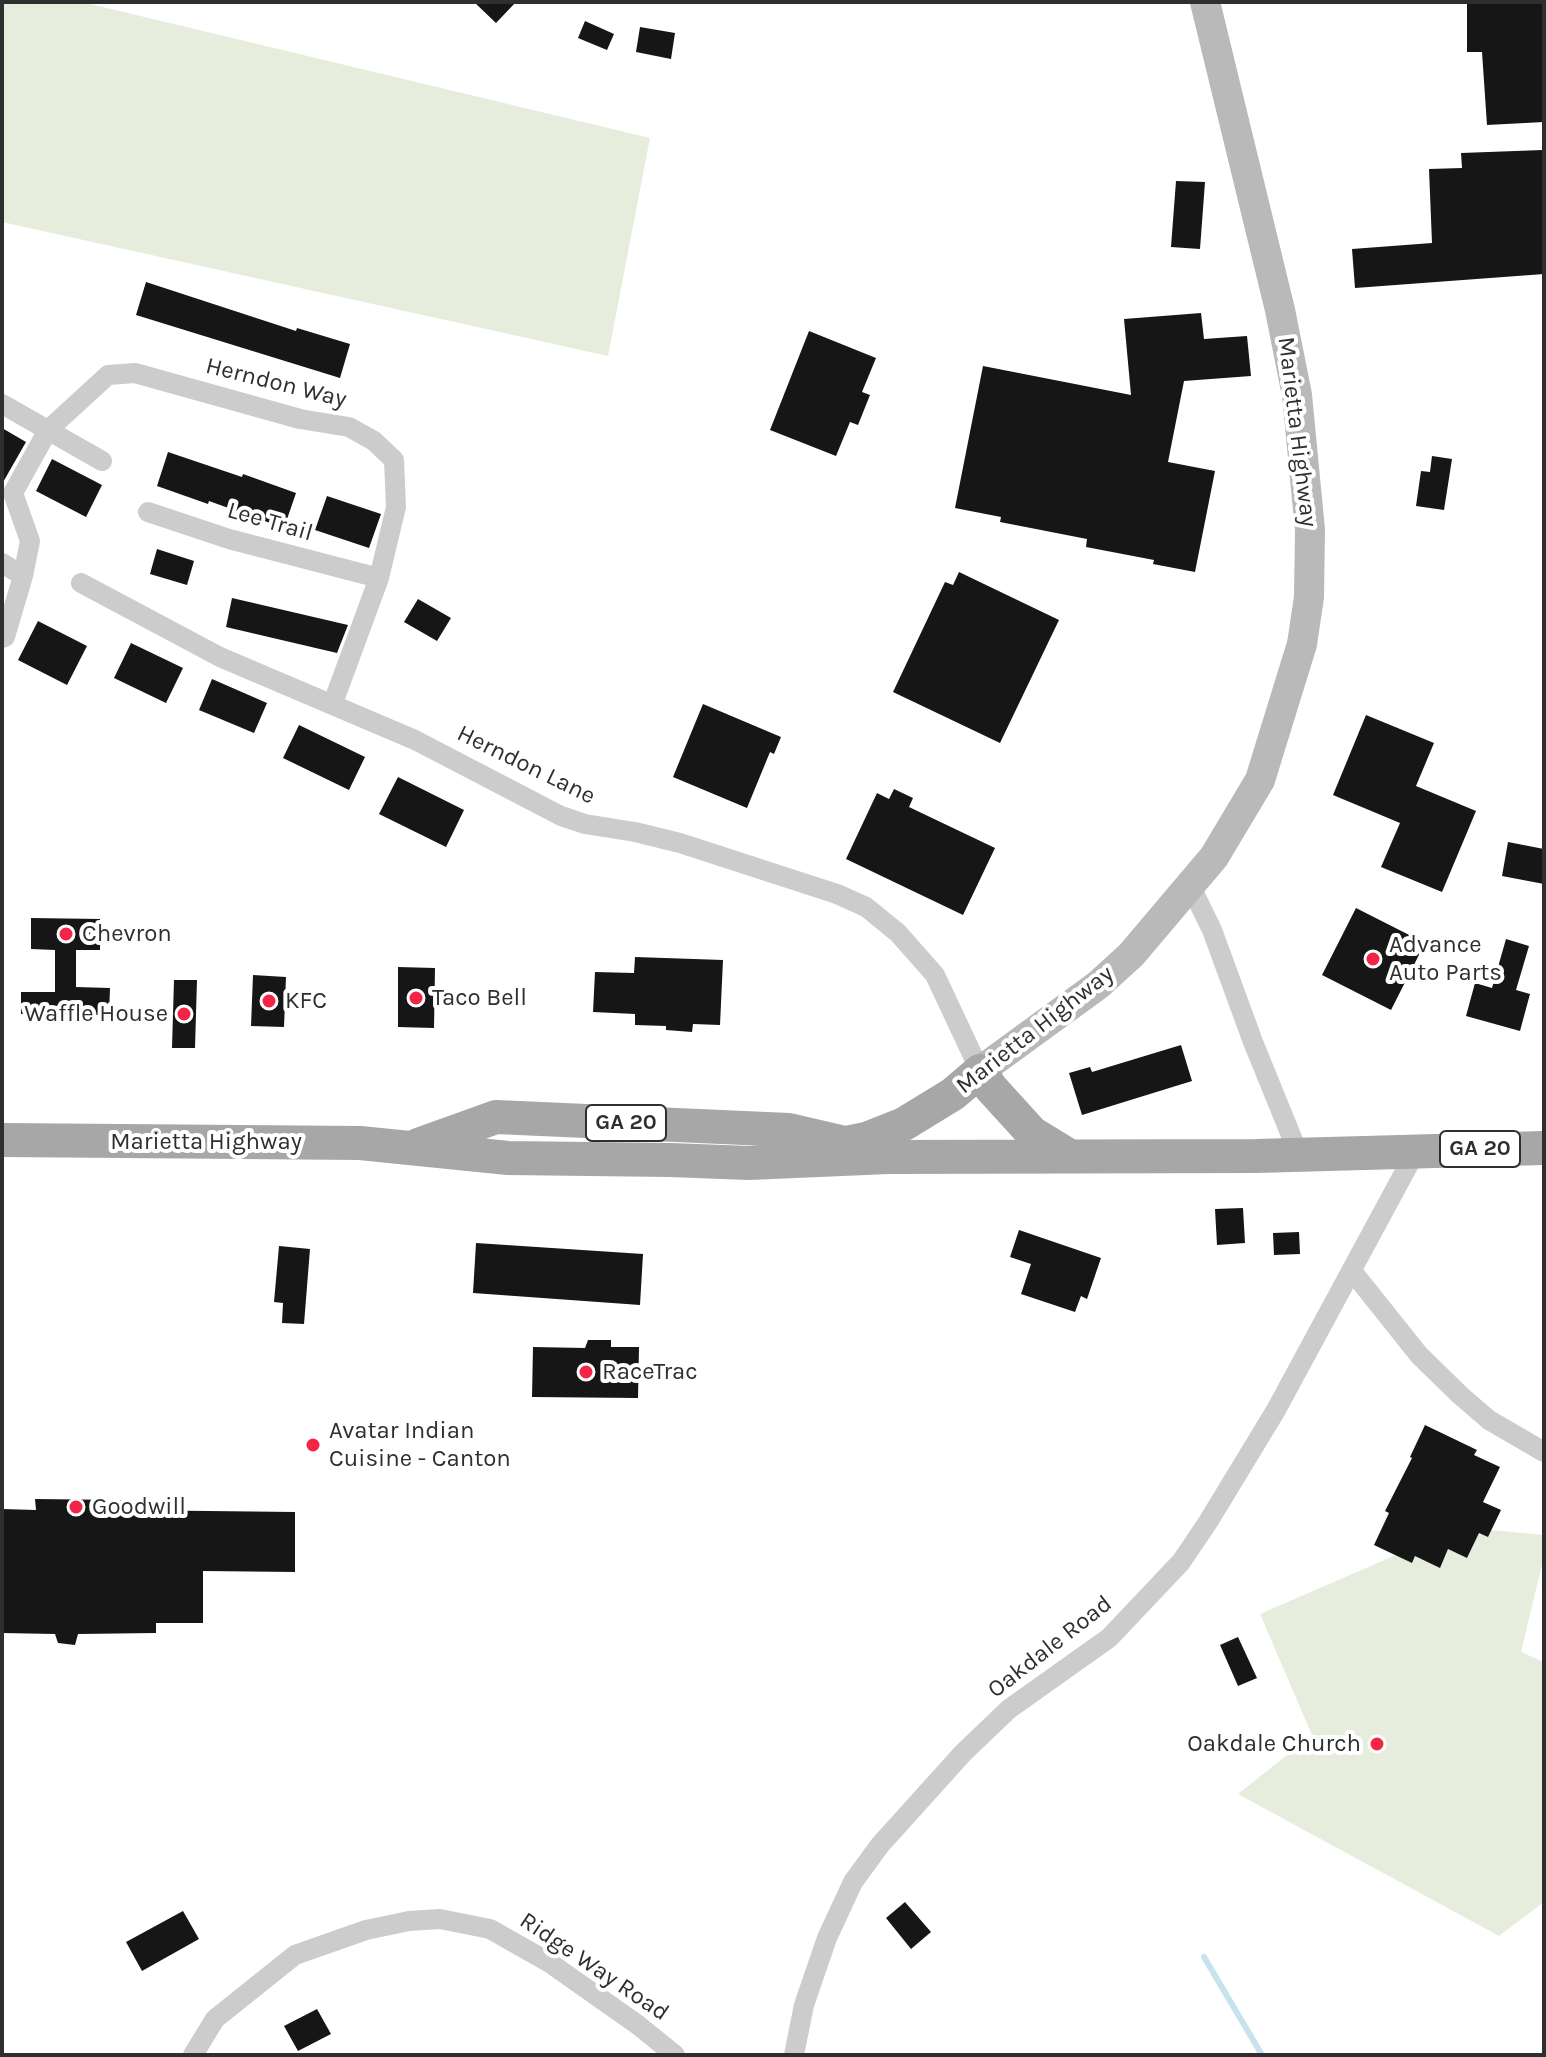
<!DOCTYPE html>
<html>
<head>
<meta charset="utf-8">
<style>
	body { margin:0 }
	#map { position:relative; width:1546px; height:2057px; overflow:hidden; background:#fff; font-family:Karla,sans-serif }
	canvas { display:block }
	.frame { position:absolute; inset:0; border:4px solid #2f2f2f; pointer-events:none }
</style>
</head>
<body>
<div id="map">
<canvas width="1546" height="2057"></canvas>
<div class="frame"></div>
</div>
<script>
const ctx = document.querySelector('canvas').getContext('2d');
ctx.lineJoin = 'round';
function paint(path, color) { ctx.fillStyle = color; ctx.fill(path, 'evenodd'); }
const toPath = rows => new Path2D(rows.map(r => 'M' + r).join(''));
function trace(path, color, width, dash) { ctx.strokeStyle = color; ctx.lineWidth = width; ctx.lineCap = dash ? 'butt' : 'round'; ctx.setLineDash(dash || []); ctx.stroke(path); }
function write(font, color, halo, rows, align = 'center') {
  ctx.font = font + ' Karla,sans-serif'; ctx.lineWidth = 8; ctx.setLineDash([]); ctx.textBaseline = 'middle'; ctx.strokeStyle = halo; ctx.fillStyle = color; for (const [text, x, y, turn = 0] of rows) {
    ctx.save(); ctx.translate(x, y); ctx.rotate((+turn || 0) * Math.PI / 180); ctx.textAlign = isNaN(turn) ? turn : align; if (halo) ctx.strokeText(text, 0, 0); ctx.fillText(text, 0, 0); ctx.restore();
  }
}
const green = toPath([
	[2,2,82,2,650,138,608,356,2,222],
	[1491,1530,1544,1535,1544,1556,1521,1652,1544,1662,1544,1902,1499,1936,1238,1794,1312,1735,1260,1614,1396,1555,1412,1563,1415,1556,1439,1567,1448,1549,1467,1558,1479,1533]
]);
const stream = toPath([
	[1204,1957,1262,2055]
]);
const building = toPath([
	[474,2,516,2,496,23],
	[1467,2,1544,2,1544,122,1487,125,1482,52,1467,52],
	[585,21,614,34,607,50,578,38],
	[640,27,675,33,671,59,636,52],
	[1543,150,1544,274,1355,288,1352,249,1432,243,1429,169,1462,168,1461,153],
	[1176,181,1205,182,1200,249,1171,247],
	[146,282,296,331,297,328,350,344,340,378,136,315],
	[1201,313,1204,339,1247,336,1251,376,1184,381,1168,462,1215,471,1195,572,1153,564,1154,560,1086,547,1087,539,1000,522,1001,517,955,508,983,366,1131,395,1124,319],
	[809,331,876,358,862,392,870,395,858,425,850,422,836,456,770,430],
	[2,428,26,442,2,484],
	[168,452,242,477,243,474,296,493,284,528,209,501,208,504,157,486],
	[1432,456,1452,459,1444,510,1416,506,1421,471,1430,472],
	[52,459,102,485,86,517,36,491],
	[327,496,381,514,369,548,315,530],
	[157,549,194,561,187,585,150,574],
	[959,572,1059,620,1000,743,893,692,945,582,953,585],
	[232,598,348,625,337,653,226,627],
	[418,599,451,618,437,641,404,622],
	[38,621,87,646,67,685,18,660],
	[131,643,183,668,166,703,114,678],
	[212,679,267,703,254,733,199,710],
	[703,704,781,737,774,754,770,752,747,808,673,777],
	[1366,715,1434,743,1416,786,1476,811,1442,892,1381,867,1400,823,1333,795],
	[299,725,365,757,349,790,283,758],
	[398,777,464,810,446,847,379,814],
	[894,789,913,798,909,807,995,848,963,915,846,859,877,793,889,799],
	[1508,842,1544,849,1544,884,1502,876],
	[1356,908,1425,943,1391,1010,1322,975],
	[31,918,100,919,100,950,76,950,76,987,110,988,109,1015,21,1014,21,992,55,992,55,950,31,949],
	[1506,939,1529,946,1516,990,1530,994,1520,1031,1466,1016,1475,983,1492,988],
	[635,957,723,960,720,1025,693,1024,692,1032,666,1030,666,1026,635,1025,635,1014,593,1012,595,972,634,973],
	[398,967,435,968,434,1028,398,1027],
	[253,975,286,977,284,1027,251,1026],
	[174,980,197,980,195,1048,172,1048],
	[1181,1045,1192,1081,1082,1115,1069,1073,1090,1067,1092,1072],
	[1243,1208,1245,1243,1217,1245,1215,1209],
	[1019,1230,1101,1258,1087,1299,1081,1296,1075,1312,1021,1294,1031,1264,1010,1257],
	[1299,1232,1300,1254,1274,1255,1273,1233],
	[476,1243,643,1254,640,1305,473,1293],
	[279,1246,310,1249,304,1324,282,1323,283,1303,274,1302],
	[588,1340,611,1340,611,1347,639,1347,638,1398,532,1397,533,1347,585,1348],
	[1425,1425,1477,1450,1474,1455,1500,1467,1483,1502,1501,1510,1488,1537,1479,1533,1467,1558,1448,1549,1440,1568,1415,1556,1412,1563,1374,1545,1389,1513,1385,1511,1412,1458,1410,1457],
	[35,1499,122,1500,121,1510,295,1512,295,1572,203,1571,203,1623,156,1623,156,1633,78,1634,75,1645,58,1643,55,1634,2,1633,2,1509,36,1510],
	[1238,1637,1257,1678,1238,1686,1220,1645],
	[905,1902,931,1932,911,1949,886,1918],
	[183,1911,199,1939,142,1971,126,1942],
	[317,2009,331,2034,298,2051,284,2026]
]);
const minor = toPath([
	[2,404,102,461],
	[148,512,229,539,379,578],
	[2,563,23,576],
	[81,583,220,657,415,740,561,816,585,824,635,832,680,843,837,894,866,907,898,933,935,975,980,1071],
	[2,638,5,637,23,576,30,541,13,493,48,430,108,375,135,373,300,419,349,427,374,441,394,460,396,507,379,578,333,703],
	[1190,885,1212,930,1253,1042,1299,1155],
	[1352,1271,1419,1355,1460,1395,1489,1420,1544,1452],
	[193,2055,215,2019,295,1955,366,1930,409,1921,440,1919,490,1929,550,1963,638,2025,675,2055],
	[794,2055,804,2005,827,1938,853,1882,880,1845,963,1753,1009,1709,1109,1638,1181,1562,1208,1522,1276,1410,1416,1151]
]);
const secondary = toPath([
	[980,1071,1098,985,1131,955,1214,857,1260,780,1302,644,1309,597,1310,530,1297,395,1280,310,1205,2]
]);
const primary = toPath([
	[2,1140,360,1143,508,1158,670,1160,749,1163,888,1157,1256,1156,1544,1148],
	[418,1145,496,1117,789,1130,845,1143],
	[836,1145,866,1139,904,1124,953,1094,980,1071,991,1088,1032,1133,1068,1155]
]);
const markers = [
	[66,934,8,"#f22549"],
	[1373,959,8,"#f22549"],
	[416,998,8,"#f22549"],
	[269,1001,8,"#f22549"],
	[184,1014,8,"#f22549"],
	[586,1372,8,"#f22549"],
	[313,1445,8,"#f22549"],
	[76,1507,8,"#f22549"],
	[1377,1744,8,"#f22549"]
];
const shields = [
	[626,1123,80],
	[1480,1149,80]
];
const shieldNames = [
	["GA 20",626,1123],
	["GA 20",1480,1149]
];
const streetNames = [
	["Herndon Way",276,383,14],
	["Marietta Highway",1297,432,83],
	["Lee Trail",270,522,16],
	["Herndon Lane",526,765,26],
	["Marietta Highway",1035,1030,-38],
	["Marietta Highway",206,1142],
	["Oakdale Road",1050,1647,-38],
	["Ridge Way Road",594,1967,34]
];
const poiNames = [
	["Chevron",82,934],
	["Advance",1389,945],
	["Auto Parts",1389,973],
	["Taco Bell",432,998],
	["KFC",285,1001],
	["Waffle House",168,1014,"right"],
	["RaceTrac",602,1372],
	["Avatar Indian",329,1431],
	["Cuisine - Canton",329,1459],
	["Goodwill",92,1507],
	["Oakdale Church",1361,1744,"right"]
];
paint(green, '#e7eddc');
trace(stream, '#c7e3ee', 6);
paint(building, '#161616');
trace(minor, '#ccc', 20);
trace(secondary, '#b9b9b9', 30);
trace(primary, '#a7a7a7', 34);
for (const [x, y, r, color] of markers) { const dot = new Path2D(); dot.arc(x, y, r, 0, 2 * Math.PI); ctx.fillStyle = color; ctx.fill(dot); trace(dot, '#fff', 3); }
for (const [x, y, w] of shields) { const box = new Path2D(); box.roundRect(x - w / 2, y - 18, w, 36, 6); ctx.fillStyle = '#fff'; ctx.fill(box); trace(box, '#2f2f2f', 2); }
write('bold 22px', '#2f2f2f', null, shieldNames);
write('24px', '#2f2f2f', '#fff', streetNames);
write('24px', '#2f2f2f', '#fff', poiNames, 'left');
</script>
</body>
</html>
